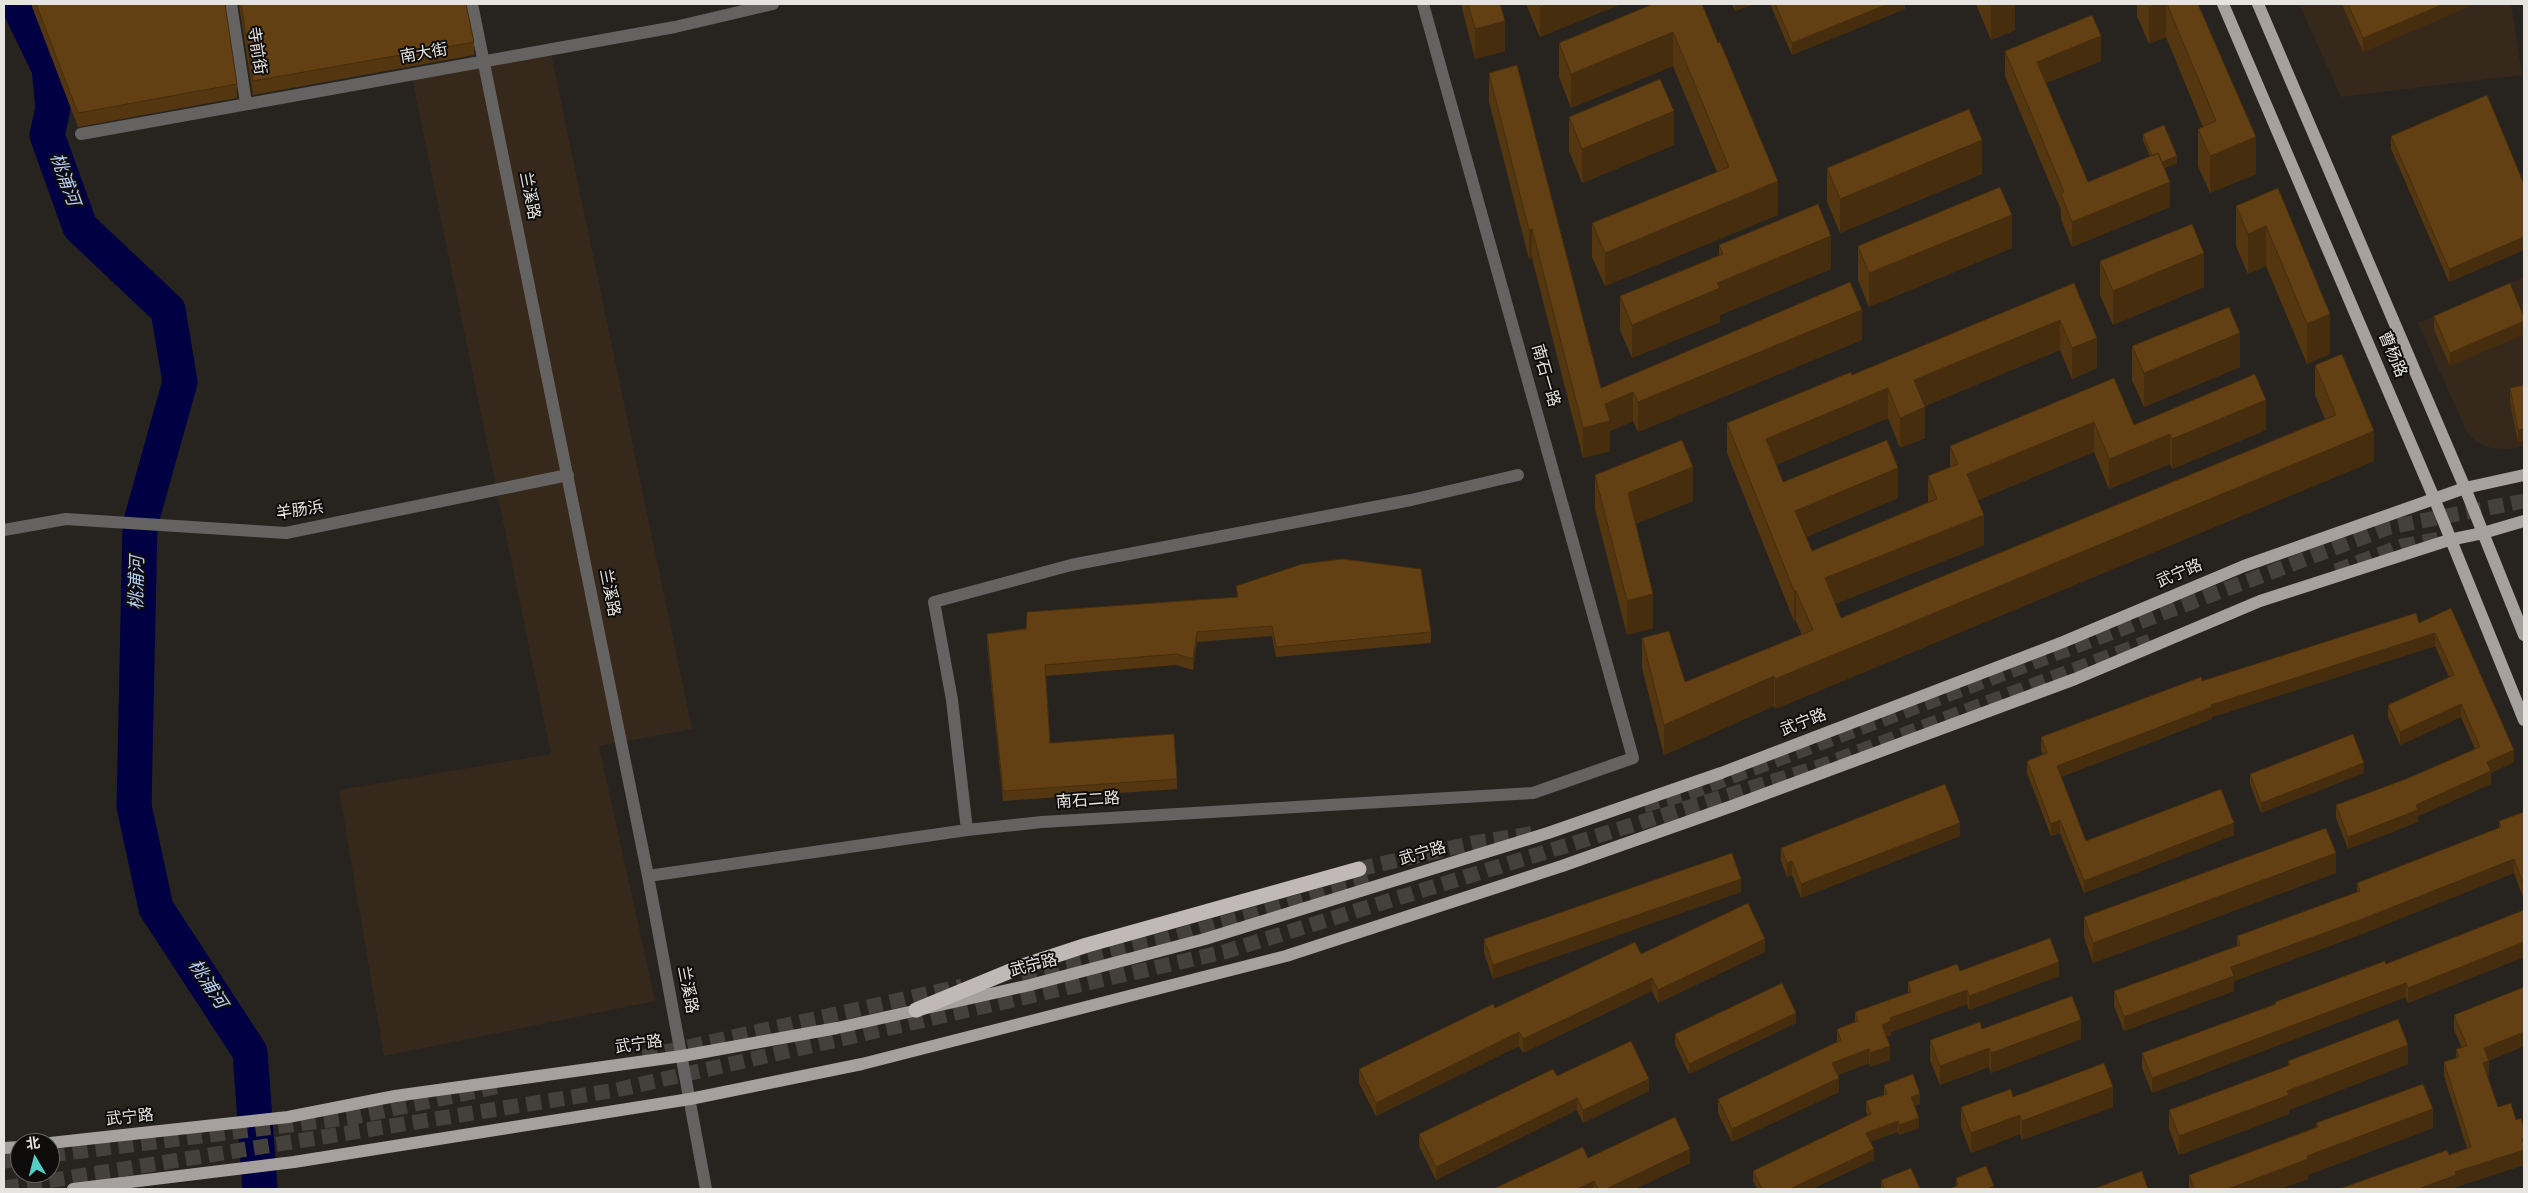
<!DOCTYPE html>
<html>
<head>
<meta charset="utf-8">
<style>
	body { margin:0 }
	#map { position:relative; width:2528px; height:1193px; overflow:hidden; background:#272420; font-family:Spectral,"Noto Sans SC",serif }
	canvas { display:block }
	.frame { position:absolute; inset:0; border:5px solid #e6e4e1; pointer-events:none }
	.north { position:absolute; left:10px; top:1133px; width:50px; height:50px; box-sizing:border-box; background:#0f0d0c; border:1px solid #656361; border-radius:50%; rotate:352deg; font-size:14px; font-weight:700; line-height:20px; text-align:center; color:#e6e4e1 }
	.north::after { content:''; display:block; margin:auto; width:18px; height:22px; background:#55cec4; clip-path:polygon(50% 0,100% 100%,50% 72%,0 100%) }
</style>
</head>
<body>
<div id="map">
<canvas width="2528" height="1193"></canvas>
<div class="frame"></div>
<div class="north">北</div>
</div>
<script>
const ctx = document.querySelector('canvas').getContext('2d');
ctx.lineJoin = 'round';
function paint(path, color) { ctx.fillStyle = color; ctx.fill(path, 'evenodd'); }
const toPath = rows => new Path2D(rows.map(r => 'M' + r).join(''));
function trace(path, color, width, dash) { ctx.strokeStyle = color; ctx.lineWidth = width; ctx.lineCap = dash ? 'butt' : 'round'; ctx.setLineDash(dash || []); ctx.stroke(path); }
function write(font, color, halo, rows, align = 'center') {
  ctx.font = font + ' Spectral,"Noto Sans SC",serif'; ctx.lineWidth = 4; ctx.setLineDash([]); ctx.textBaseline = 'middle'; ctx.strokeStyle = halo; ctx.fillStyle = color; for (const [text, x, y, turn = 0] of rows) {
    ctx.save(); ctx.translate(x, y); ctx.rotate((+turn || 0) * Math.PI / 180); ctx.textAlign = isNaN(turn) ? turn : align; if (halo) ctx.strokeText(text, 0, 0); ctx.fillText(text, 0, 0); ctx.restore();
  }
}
const commercial = toPath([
	[2299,4,2511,4,2522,75,2341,97],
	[550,49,692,729,599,746,655,1001,384,1056,339,790,551,754,411,73],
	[2524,277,2524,446,2509,449,2491,448,2476,442,2467,432,2418,323]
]);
const river = toPath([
	[18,4,49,68,53,108,47,135,80,227,168,310,180,382,140,525,134,806,156,908,250,1052,260,1189]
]);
const highwayTunnel = toPath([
	[2336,571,2402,546,2440,539],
	[1644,805,1688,793,2390,527,2524,501],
	[1359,869,1473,843,1536,833],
	[1021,973,1163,940,1369,882],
	[643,1057,962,986],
	[50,1155,354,1117,500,1086],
	[4,1161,20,1159],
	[4,1188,616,1090,1224,952,1819,767,2150,641]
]);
const minor = toPath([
	[231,4,246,103],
	[472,4,648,876,706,1189],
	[81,134,675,27,773,4],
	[4,530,66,519,286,533,568,475],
	[967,830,952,700,934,602,1071,565,1411,500,1518,475],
	[648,876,967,830,1042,822,1533,793,1633,758,1423,4]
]);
const major = toPath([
	[2223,4,2434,498,2524,720],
	[2258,4,2465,488,2524,635],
	[50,1143,288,1117,395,1096,682,1056,837,1028,1030,985,1205,939,1548,833,1721,773,2063,642,2244,566,2465,488,2524,475],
	[4,1148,20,1147],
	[73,1189,294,1162,690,1099,862,1064,1286,956,1562,866,1735,805,2075,679,2260,601,2449,540,2483,533,2524,521]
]);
const highway = toPath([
	[916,1010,1020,967,1087,945,1359,869]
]);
const wall = toPath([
	[31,4,225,4,237,84,237,98,78,127],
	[239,4,466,4,474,42,474,55,253,95],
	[1461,4,1500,4,1505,51,1475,59],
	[1526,4,1621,4,1540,37],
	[1702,4,1778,215,1605,286,1592,257,1592,223,1717,172,1673,66,1571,108,1559,77,1559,43],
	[1732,4,1754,4,1735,11],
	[1770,4,1905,4,1905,9,1792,55],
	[1976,4,2015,4,2015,30,1991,40],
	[2137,4,2198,4,2256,174,2210,193,2198,166,2198,129,2203,127,2166,37,2149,44,2137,16],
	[2342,4,2468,4,2468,7,2363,52],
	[2005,51,2101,61,2046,83,2088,182,2150,157,2143,140,2143,134,2177,163,2164,168,2170,207,2072,247,2061,219,2061,210,2005,76],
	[1489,73,1601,388,1862,340,1638,432,1633,421,1610,431,1610,451,1583,458,1532,258,1529,259,1489,102],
	[1569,117,1674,145,1582,183,1569,151],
	[2391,136,2524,184,2524,250,2449,282,2391,149],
	[1827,168,1982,174,1840,233,1827,202],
	[2278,188,2330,354,2307,364,2266,266,2248,274,2236,246,2236,206],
	[1719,245,1831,269,1720,315,1720,322,1632,358,1620,330,1620,296,1719,255],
	[1858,246,2012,248,1869,307,1858,280],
	[2100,261,2204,287,2113,325,2100,295],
	[2074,283,2097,368,2072,379,2060,350,1925,406,1925,438,1900,448,1888,418,1776,465,1783,482,1898,498,1806,537,1812,551,1928,502,1928,476,1950,467,1950,446,2114,378,2134,425,2266,430,2172,469,2170,464,2109,489,2094,452,1978,500,1984,545,1835,604,1841,618,2325,419,2315,395,2315,365,2374,461,1775,709,1774,706,1664,755,1642,668,1642,638,1685,682,1802,635,1796,621,1794,621,1727,453,1727,423,1852,375],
	[2434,316,2524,317,2524,334,2450,366,2434,330],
	[2132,346,2240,367,2144,407,2132,380],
	[2524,385,2518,443,2510,402,2510,388],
	[1595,475,1693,501,1635,524,1653,628,1627,635,1595,509],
	[1236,586,1431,632,1431,643,1276,657,1272,636,1197,642,1193,670,1176,665,1046,676,1050,743,1177,779,1177,789,1003,801,987,644,987,634,1237,597],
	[2451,608,2514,762,2491,773,2491,784,2418,816,2418,822,2348,849,2336,818,2336,805,2406,779,2475,749,2461,717,2400,745,2388,717,2388,705,2449,677,2435,646,2212,717,2212,719,2061,777,2086,841,2234,835,2084,893,2060,833,2051,836,2027,773,2027,761,2043,755,2041,750,2041,737,2202,681,2419,623],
	[2364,773,2261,813,2250,784,2250,774],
	[2524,812,2524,900,2514,873,2357,936,2234,981,2234,991,2124,1031,2114,1006,2114,991,2237,946,2237,936,2357,892,2357,883,2499,828,2499,821],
	[1960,836,1801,898,1792,875,1787,877,1781,861,1781,848],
	[2336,873,2093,963,2084,937,2084,917],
	[1741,892,1493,979,1484,953,1484,939],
	[2524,910,2524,957,2408,1003,2406,997,2152,1093,2142,1068,2142,1053,2275,1004,2275,1002,2386,964],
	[1765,952,1658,1003,1652,991,1523,1053,1519,1046,1376,1116,1359,1083,1359,1069,1641,954],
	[1960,971,2059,976,1969,1010,1967,1004,1891,1032,1891,1035,1886,1037,1890,1060,1870,1067,1869,1063,1838,1075,1839,1092,1732,1142,1718,1113,1718,1099,1837,1042,1837,1029,1855,1022,1855,1012,1908,993,1908,982],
	[2524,987,2524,1046,2488,1061,2489,1076,2487,1076,2498,1107,2516,1120,2524,1129,2524,1165,2456,1187,2456,1189,2449,1155,2467,1148,2444,1076,2444,1062,2456,1058,2456,1049,2462,1048,2454,1030,2454,1015],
	[1796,1023,1689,1074,1675,1044,1675,1034],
	[1982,1029,2081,1039,1991,1073,1989,1067,1940,1085,1930,1060,1930,1040],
	[2288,1061,2408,1064,2289,1110,2289,1114,2179,1155,2169,1129,2169,1110,2288,1066],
	[1557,1076,1649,1091,1583,1123,1577,1110,1436,1180,1419,1146,1419,1134],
	[1884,1085,1920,1104,1914,1106,1919,1128,1899,1135,1898,1132,1870,1142,1874,1160,1812,1189,1757,1189,1753,1181,1753,1171,1868,1116,1866,1111,1866,1101,1884,1095],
	[2013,1097,2113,1107,2022,1140,2020,1134,1971,1153,1961,1127,1961,1107],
	[2316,1123,2433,1128,2308,1175,2308,1179,2280,1189,2189,1189,2189,1175,2316,1127],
	[1588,1158,1690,1163,1635,1189,1493,1189],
	[1956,1178,1994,1189,1956,1186],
	[1881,1180,1920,1189,1881,1189]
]);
const shadedWall = toPath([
	[1547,4,1621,4,1540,37,1540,7],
	[1735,4,1754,4,1735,11],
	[1888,4,1905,4,1905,9,1792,55,1792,43],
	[1996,4,2015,4,2015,30,1991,40,1991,6],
	[2156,4,2166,4,2166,37,2149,44,2149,7],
	[2444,4,2468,4,2468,7,2363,52,2363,38],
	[1505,21,1505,51,1475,59,1475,29],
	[1673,32,1673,66,1571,108,1571,74],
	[2101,36,2101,61,2037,87,2037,62],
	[1674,111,1674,145,1582,183,1582,149],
	[2256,137,2256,174,2210,193,2210,156],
	[1982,140,1982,174,1840,233,1840,199],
	[2177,156,2177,163,2156,172,2156,165],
	[1778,181,1778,215,1605,286,1605,253],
	[2170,182,2170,207,2072,247,2072,222],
	[2012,215,2012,248,1869,307,1869,273],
	[2266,226,2266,266,2248,274,2248,234],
	[1532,229,1532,258,1529,259,1529,230],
	[1831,236,1831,269,1720,315,1720,322,1632,358,1632,325,1717,283],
	[2524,237,2524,250,2449,282,2449,269],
	[2204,253,2204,287,2113,325,2113,291],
	[1862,310,1862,340,1638,432,1638,402],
	[2330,314,2330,354,2307,364,2307,324],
	[2060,320,2060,350,1914,410,1914,380],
	[2524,321,2524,334,2450,366,2450,353],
	[2240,333,2240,367,2144,407,2144,373],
	[2097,338,2097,368,2072,379,2072,348],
	[1888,388,1888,418,1766,469,1766,439],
	[1633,392,1633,421,1610,431,1610,451,1583,458,1583,428,1605,404],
	[2266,400,2266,430,2172,469,2172,439],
	[1925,407,1925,438,1900,448,1900,418],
	[2094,422,2094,452,1967,504,1967,474],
	[2524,429,2524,442,2518,443,2518,430],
	[2374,431,2374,461,1775,709,1775,679],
	[2170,434,2170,464,2109,489,2109,459],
	[1693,467,1693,501,1628,527,1628,493],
	[1898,468,1898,498,1795,541,1795,511],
	[1984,515,1984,545,1825,608,1825,578],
	[1794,591,1796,591,1796,621,1794,621],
	[1653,594,1653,628,1627,635,1627,601],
	[1197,632,1197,642,1193,670,1193,659],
	[2435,633,2435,646,2212,717,2212,719,2057,778,2057,766,2211,705],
	[1774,676,1774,706,1664,755,1664,725],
	[2461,704,2461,717,2400,745,2400,732],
	[2514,750,2514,762,2491,773,2491,784,2418,816,2418,822,2348,849,2348,837,2487,762],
	[2364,763,2364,773,2261,813,2261,803],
	[2060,820,2060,833,2051,836,2051,824],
	[1960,823,1960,836,1801,898,1801,884],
	[2234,823,2234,835,2084,893,2084,881],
	[2336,853,2336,873,2093,963,2093,943],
	[2514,859,2514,873,2357,936,2234,981,2234,991,2124,1031,2124,1017,2231,967],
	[1792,861,1792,875,1787,877,1787,863],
	[1741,879,1741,892,1493,979,1493,965],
	[1765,939,1765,952,1658,1003,1658,990],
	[2524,942,2524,957,2408,1003,2408,988],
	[2059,962,2059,976,1969,1010,1969,996],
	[1652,978,1652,991,1523,1053,1523,1039],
	[2406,983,2406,997,2152,1093,2152,1078],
	[1967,990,1967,1004,1891,1032,1891,1035,1882,1038,1882,1025,1890,1018],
	[1796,1013,1796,1023,1689,1074,1689,1064],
	[2081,1020,2081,1039,1991,1073,1991,1053],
	[1519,1032,1519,1046,1376,1116,1376,1103],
	[2524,1032,2524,1046,2484,1062,2484,1048],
	[2408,1045,2408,1064,2289,1110,2289,1114,2179,1155,2179,1136,2287,1091],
	[1890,1046,1890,1060,1870,1067,1870,1053],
	[1989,1048,1989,1067,1940,1085,1940,1066],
	[1869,1049,1869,1063,1832,1077,1832,1063],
	[2489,1061,2489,1076,2483,1078,2483,1063],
	[1839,1078,1839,1092,1732,1142,1732,1129],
	[1649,1079,1649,1091,1583,1123,1583,1110],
	[2113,1087,2113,1107,2022,1140,2022,1121],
	[1920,1094,1920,1104,1911,1107,1911,1097],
	[1577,1098,1577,1110,1436,1180,1436,1167],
	[2433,1109,2433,1128,2308,1175,2308,1179,2280,1189,2228,1189,2307,1156],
	[2020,1115,2020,1134,1971,1153,1971,1133],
	[1919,1118,1919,1128,1899,1135,1899,1125],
	[1898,1121,1898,1132,1866,1143,1866,1133],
	[2524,1138,2524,1165,2456,1187,2456,1189,2418,1189,2455,1172],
	[1690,1149,1690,1163,1635,1189,1606,1189],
	[1874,1149,1874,1160,1812,1189,1790,1189],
	[1594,1181,1594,1189,1577,1189],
	[1994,1186,1994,1189,1986,1189]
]);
const building = toPath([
	[36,4,225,4,237,84,78,113,36,4],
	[241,4,466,4,474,42,253,81,241,4],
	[1468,4,1500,4,1505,21,1475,29,1468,4],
	[1539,4,1547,4,1540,7,1539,4],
	[1653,4,1702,4,1718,43,1720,42,1778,181,1605,253,1592,223,1729,167,1673,32,1571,74,1559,43,1653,4],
	[1775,4,1888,4,1792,43,1775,4],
	[2148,4,2156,4,2149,7,2148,4],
	[2167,4,2198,4,2256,137,2210,156,2198,129,2216,121,2167,4],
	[2348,4,2444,4,2363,38,2348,4],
	[2092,15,2101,36,2037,62,2088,182,2158,153,2170,182,2072,222,2061,194,2064,192,2005,51,2092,15],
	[1517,65,1601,388,1850,282,1862,310,1638,402,1633,392,1605,404,1610,421,1583,428,1532,229,1529,230,1489,73,1517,65],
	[1660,79,1674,111,1582,149,1569,117,1660,79],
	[2487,95,2524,184,2524,237,2449,269,2391,136,2487,95],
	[1969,109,1982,140,1840,199,1827,168,1969,109],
	[2164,125,2177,156,2162,162,2158,153,2152,156,2143,134,2164,125],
	[2000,187,2012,215,1869,273,1858,246,2000,187],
	[2278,188,2330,314,2307,324,2266,226,2248,234,2236,206,2278,188],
	[1818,204,1831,236,1717,283,1720,288,1632,325,1620,296,1723,254,1719,245,1818,204],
	[2192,224,2204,253,2113,291,2100,261,2192,224],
	[2074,283,2097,338,2072,348,2060,320,1914,380,1925,407,1900,418,1888,388,1766,439,1783,482,1887,440,1898,468,1795,511,1812,551,1937,499,1928,476,1958,464,1950,446,2114,378,2134,425,2255,374,2266,400,2172,439,2170,434,2109,459,2094,422,1967,474,1984,515,1825,578,1841,618,2336,415,2315,365,2342,354,2374,431,1775,679,1774,676,1664,725,1642,638,1669,631,1685,682,1813,630,1796,591,1794,591,1727,423,1851,372,1852,375,2074,283],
	[2510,283,2524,317,2524,321,2450,353,2434,316,2510,283],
	[2229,307,2240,333,2144,373,2132,346,2229,307],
	[2524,385,2524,429,2518,430,2510,388,2524,385],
	[1682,440,1693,467,1628,493,1653,594,1627,601,1595,475,1682,440],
	[1343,559,1421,569,1431,632,1276,647,1272,626,1197,632,1193,659,1176,654,1045,665,1050,743,1174,734,1177,779,1003,791,987,634,1026,629,1027,612,1238,597,1236,586,1302,564,1343,559],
	[2451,608,2514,750,2487,762,2491,771,2416,805,2418,810,2348,837,2336,805,2406,779,2480,747,2461,704,2400,732,2388,705,2454,675,2435,633,2211,705,2212,707,2057,766,2086,841,2221,789,2234,823,2084,881,2060,820,2051,824,2027,761,2047,753,2041,737,2201,677,2202,681,2416,613,2419,623,2451,608],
	[2353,734,2364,763,2261,803,2250,774,2353,734],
	[1945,784,1960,823,1801,884,1792,861,1787,863,1781,848,1945,784],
	[2524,812,2524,886,2514,859,2357,921,2231,967,2234,976,2124,1017,2114,991,2240,945,2237,936,2360,891,2357,883,2501,827,2499,821,2524,812],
	[2326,828,2336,853,2093,943,2084,917,2326,828],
	[1732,853,1741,879,1493,965,1484,939,1732,853],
	[1748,903,1765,939,1658,990,1652,978,1523,1039,1519,1032,1376,1103,1359,1069,1493,1004,1495,1008,1635,942,1641,954,1748,903],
	[2524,910,2524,942,2408,988,2406,983,2152,1078,2142,1053,2276,1004,2275,1002,2385,961,2386,964,2524,910],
	[2050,938,2059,962,1969,996,1967,990,1890,1018,1891,1021,1882,1025,1890,1046,1870,1053,1869,1049,1832,1063,1839,1078,1732,1129,1718,1099,1841,1040,1837,1029,1858,1021,1855,1012,1911,992,1908,982,1957,964,1960,971,2050,938],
	[1782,983,1796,1013,1689,1064,1675,1034,1782,983],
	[2524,987,2524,1032,2484,1048,2489,1061,2483,1063,2498,1107,2511,1103,2516,1120,2521,1118,2524,1129,2524,1138,2522,1139,2524,1145,2524,1150,2455,1172,2456,1175,2418,1189,2339,1189,2447,1150,2449,1155,2471,1147,2444,1062,2459,1057,2456,1049,2467,1046,2454,1015,2524,987],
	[2072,996,2081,1020,1991,1053,1989,1048,1940,1066,1930,1040,1980,1022,1982,1029,2072,996],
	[2398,1019,2408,1045,2287,1091,2289,1095,2179,1136,2169,1110,2290,1065,2288,1061,2398,1019],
	[1631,1041,1649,1079,1583,1110,1577,1098,1436,1167,1419,1134,1553,1069,1557,1076,1631,1041],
	[2104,1063,2113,1087,2022,1121,2020,1115,1971,1133,1961,1107,2011,1089,2013,1097,2104,1063],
	[1913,1074,1920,1094,1911,1097,1919,1118,1899,1125,1898,1121,1866,1133,1874,1149,1790,1189,1762,1189,1753,1171,1871,1114,1866,1101,1887,1094,1884,1085,1913,1074],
	[2423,1084,2433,1109,2307,1156,2308,1159,2228,1189,2194,1189,2189,1175,2318,1127,2316,1123,2423,1084],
	[1675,1117,1690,1149,1606,1189,1598,1189,1594,1181,1577,1189,1493,1189,1583,1147,1588,1158,1675,1117],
	[1986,1166,1994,1186,1986,1189,1949,1189,1958,1185,1956,1178,1986,1166],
	[1911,1168,1920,1189,1881,1189,1884,1188,1881,1180,1911,1168],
	[2142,1171,2148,1189,2093,1189,2142,1171]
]);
const streetNames = [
	["寺前街",255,51,81],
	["南大街",424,55,-10],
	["兰溪路",528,196,79],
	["曹杨路",2391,355,67],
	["南石一路",1544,376,74],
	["羊肠浜",300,512,-8],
	["武宁路",2180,575,-23],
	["兰溪路",608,593,79],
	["武宁路",1804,724,-21],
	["南石二路",1088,802,-4],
	["武宁路",1423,855,-16],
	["武宁路",1034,967,-14],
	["兰溪路",686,990,79],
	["武宁路",639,1046,-8],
	["武宁路",130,1119,-6]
];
const waterNames = [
	["桃浦河",63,180,70],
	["桃浦河",139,583,-89],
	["桃浦河",206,985,57]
];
paint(commercial, '#37281c');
trace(river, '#000043', 35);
trace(highwayTunnel, '#44413d', 15, [15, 8]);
trace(minor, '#656362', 12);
trace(major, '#a6a19f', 12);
trace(highway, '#c0b9b7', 15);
paint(wall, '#543710');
paint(shadedWall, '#452d0d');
paint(building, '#624013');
trace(building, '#452d0d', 1);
write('16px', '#e6e4e1', '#0f0d0c', streetNames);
write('italic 18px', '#b5cdf5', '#0f0d0c', waterNames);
</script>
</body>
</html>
